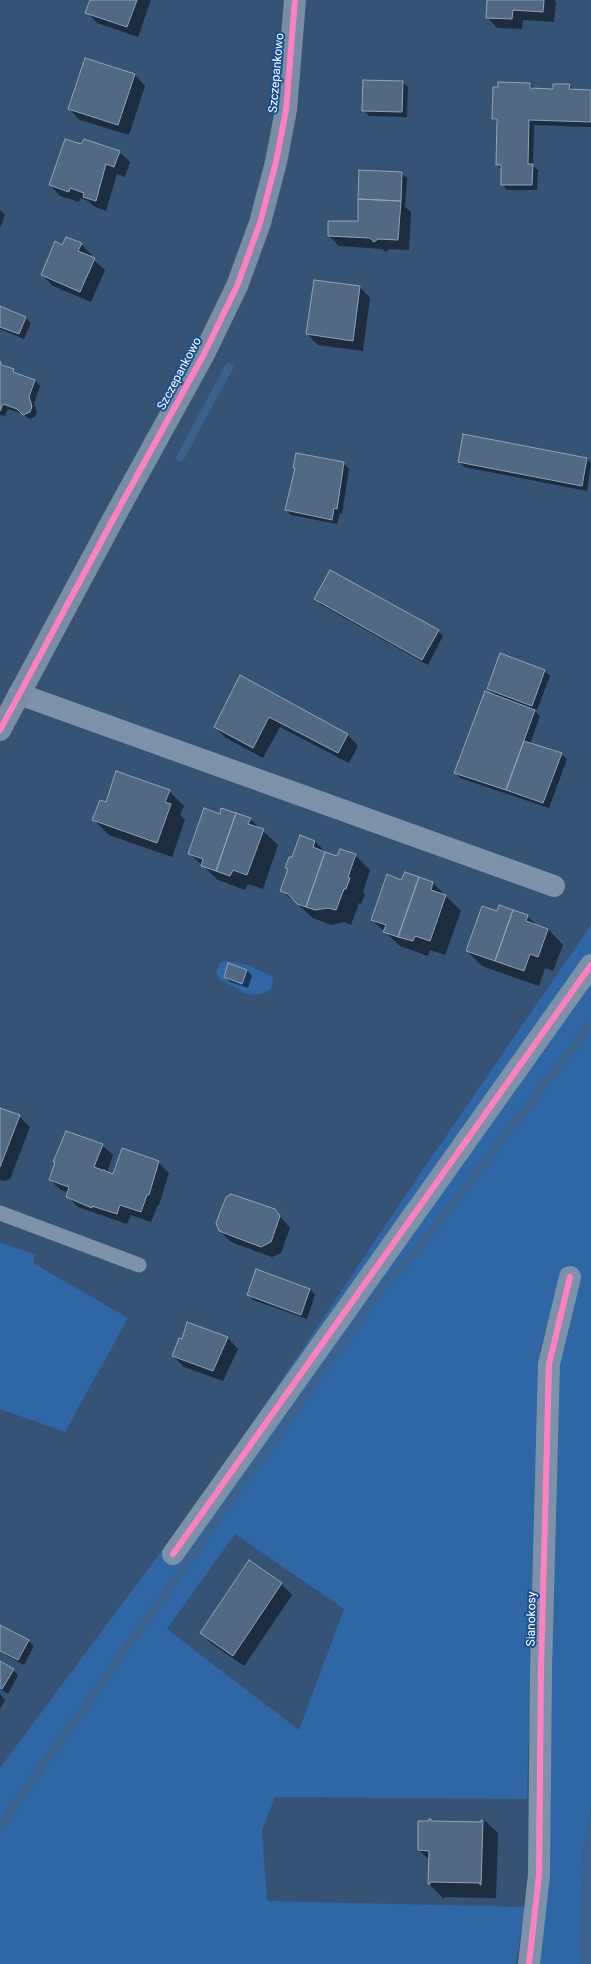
<!DOCTYPE html>
<html>
<head>
<meta charset="utf-8">
<style>
	body { margin:0 }
	canvas { display:block; background:#365274 }
</style>
</head>
<body>
<canvas width="591" height="1964"></canvas>
<script>
const ctx = document.querySelector('canvas').getContext('2d');
ctx.lineJoin = 'round';
function paint(path, color) { ctx.fillStyle = color; ctx.fill(path, 'evenodd'); }
const toPath = rows => new Path2D(rows.map(r => 'M' + r).join(''));
function trace(path, color, width, dash) { ctx.strokeStyle = color; ctx.lineWidth = width; ctx.lineCap = dash ? 'butt' : 'round'; ctx.setLineDash(dash || []); ctx.stroke(path); }
function write(font, color, halo, rows, align = 'center') {
  ctx.font = font + ' Roboto,sans-serif'; ctx.lineWidth = 4; ctx.setLineDash([]); ctx.textBaseline = 'middle'; ctx.strokeStyle = halo; ctx.fillStyle = color; for (const [text, x, y, turn = 0] of rows) {
    ctx.save(); ctx.translate(x, y); ctx.rotate((+turn || 0) * Math.PI / 180); ctx.textAlign = isNaN(turn) ? turn : align; if (halo) ctx.strokeText(text, 0, 0); ctx.fillText(text, 0, 0); ctx.restore();
  }
}
const green = toPath([
	[591,925,591,1810,584,1846,580,1949,582,1964,538,1964,550,1667,562,1272,540,1350,527,1799,275,1797,262,1830,267,1901,525,1907,516,1964,0,1964,0,1768,212,1483,418,1177],
	[235,1534,344,1609,299,1730,167,1629],
	[226,961,248,965,272,976,273,982,271,989,264,993,253,995,242,992,232,986,221,980,216,973,220,963],
	[0,1242,35,1255,33,1263,128,1318,65,1432,0,1409]
]);
const water = toPath([
	[591,1810,591,1964,582,1964,580,1949,584,1846]
]);
const shadow = toPath([
	[91,0,151,0,138,37,97,23,87,12],
	[488,0,554,0,556,2,554,22,523,20,522,29,497,28,487,17],
	[86,59,135,75,145,86,129,135,80,120,69,109],
	[402,82,408,87,407,117,369,116,363,110],
	[530,84,535,89,554,90,569,85,574,90,591,91,591,127,534,125,533,166,538,170,537,190,507,190,502,184,502,170,497,165,498,123,493,118],
	[82,146,119,152,130,162,125,177,117,174,106,211,95,207,88,201,81,198,79,202,60,196,50,185],
	[401,173,407,178,405,207,411,212,409,250,389,249,386,252,382,249,339,246,329,236,359,222],
	[0,210,5,215,0,228],
	[81,244,92,255,90,257,105,270,91,302,53,286,42,275,63,246],
	[360,287,370,298,363,351,318,345,307,334],
	[0,307,25,317,31,323,24,339,0,329],
	[0,362,18,375,35,380,40,386,34,403,37,412,35,417,29,419,23,414,8,409,5,416,0,415],
	[587,459,591,463,587,491,464,467,459,462],
	[343,463,349,469,342,514,340,513,337,524,291,515,286,510,296,469,294,468],
	[315,599,438,631,443,636,428,665,320,604],
	[501,654,545,671,550,676,537,710,533,709,540,716,530,744,561,754,567,759,549,808,460,778,455,772,495,696,488,689],
	[241,676,348,735,358,746,349,763,280,727,263,758,226,738,215,727],
	[169,791,184,806,180,815,185,820,172,857,109,835,94,820,106,803],
	[220,815,250,819,278,845,263,889,248,884,245,890,218,880,190,854],
	[315,841,326,853,338,857,355,855,370,870,363,892,365,894,361,904,359,903,351,925,344,922,331,925,313,918,281,890,288,870,286,868,292,859],
	[405,873,433,883,461,911,445,955,430,950,428,956,400,946,372,920,402,881],
	[498,912,527,916,538,926,548,929,563,945,553,971,545,968,539,986,482,966,467,951],
	[247,970,252,976,248,988,230,982,225,977],
	[0,1109,19,1116,30,1127,10,1179,4,1181,0,1180],
	[102,1145,113,1155,107,1173,114,1175,158,1162,169,1173,159,1205,158,1205,151,1222,131,1215,127,1224,78,1207,67,1196,69,1193,61,1190,50,1180,56,1163,54,1162],
	[275,1210,290,1228,281,1253,272,1257,231,1242,220,1231],
	[256,1270,310,1289,315,1295,307,1319,253,1300,248,1295],
	[187,1323,228,1338,238,1349,223,1381,184,1367,173,1356,183,1340],
	[250,1562,282,1584,292,1595,244,1666,212,1644,201,1633],
	[0,1626,29,1641,34,1646,24,1665,0,1652],
	[0,1662,13,1670,18,1675,8,1694,0,1689],
	[0,1694,5,1700,0,1709],
	[482,1818,498,1833,496,1898,445,1897,444,1899,429,1884,429,1860,419,1850,482,1823]
]);
const stream = toPath([
	[180,458,229,367],
	[0,1826,386,1283,418,1249,591,1024]
]);
const building = toPath([
	[90,0,137,0,127,27,85,13,90,0],
	[487,0,544,0,543,12,513,10,512,19,486,18,487,0],
	[85,58,135,74,118,125,68,109,85,58],
	[363,80,403,81,402,112,362,111,363,80],
	[498,82,530,83,530,88,553,89,553,84,570,84,569,89,591,90,591,122,529,120,528,164,533,164,532,185,501,185,501,165,496,165,497,119,492,119,493,87,498,87,498,82],
	[65,139,81,144,84,139,120,151,114,167,106,164,96,201,83,197,84,193,70,188,69,192,49,185,65,139],
	[359,170,402,172,401,201,358,199,359,170],
	[358,199,401,201,398,240,378,239,374,242,370,238,328,236,328,221,358,221,358,199],
	[66,237,82,243,78,251,95,258,80,292,41,275,55,241,62,245,66,237],
	[314,280,360,286,353,341,306,334,314,280],
	[0,306,26,317,19,334,0,327,0,306],
	[0,361,2,365,14,369,13,372,35,380,29,397,32,406,30,412,23,415,17,409,3,404,0,411,0,361],
	[463,434,587,458,582,486,458,462,463,434],
	[296,453,344,462,337,509,334,508,332,520,285,510,295,468,293,468,296,453],
	[330,570,439,630,422,660,314,599,330,570],
	[500,653,545,670,532,706,487,689,500,653],
	[240,675,348,734,338,753,269,717,253,748,214,727,240,675],
	[485,691,535,710,506,790,454,773,485,691],
	[524,741,562,753,543,803,506,790,524,741],
	[116,771,170,790,165,802,171,804,157,843,92,820,100,800,106,802,116,771],
	[204,808,220,814,221,808,236,813,216,871,201,866,203,859,188,854,204,808],
	[236,813,251,818,248,824,264,829,247,875,233,870,230,876,216,871,236,813],
	[300,835,315,841,313,847,325,852,306,907,297,904,288,894,280,891,288,869,285,868,289,857,292,857,300,835],
	[340,849,356,854,348,877,350,878,346,889,344,889,336,910,328,908,315,910,306,907,325,852,337,856,340,849],
	[405,872,419,877,398,937,383,932,386,925,371,920,387,874,401,880,405,872],
	[419,877,433,882,431,890,446,895,430,941,415,936,413,941,398,937,419,877],
	[499,905,513,910,495,961,466,951,482,906,497,911,499,905],
	[513,910,528,915,526,921,548,929,538,957,530,954,524,971,495,961,513,910],
	[228,963,247,970,242,984,224,977,228,963],
	[0,1108,20,1115,0,1167,0,1108],
	[66,1131,103,1144,94,1167,102,1170,105,1170,105,1171,113,1174,122,1148,159,1161,149,1195,147,1195,141,1212,120,1205,117,1214,92,1206,92,1208,66,1197,69,1187,49,1180,55,1162,53,1162,66,1131],
	[231,1194,275,1209,280,1216,271,1242,261,1247,219,1231,216,1223,226,1197,231,1194],
	[256,1269,310,1289,301,1315,247,1295,256,1269],
	[187,1322,228,1337,213,1371,172,1356,179,1338,182,1339,187,1322],
	[249,1560,282,1583,233,1656,200,1633,249,1560],
	[0,1625,29,1640,18,1660,0,1651,0,1625],
	[0,1661,14,1669,2,1689,0,1688,0,1661],
	[429,1819,431,1819,431,1821,481,1822,481,1820,483,1820,481,1885,480,1885,480,1883,430,1882,430,1884,428,1884,429,1851,418,1850,418,1821,429,1821,429,1819]
]);
const lane = toPath([
	[0,1213,139,1265]
]);
const street = toPath([
	[19,694,554,886],
	[173,1554,591,965],
	[529,1964,539,1875,541,1670,549,1364,570,1277]
]);
const secondary = toPath([
	[0,730,117,512,204,354,237,286,260,223,276,162,286,110,295,0]
]);
const cycleway = toPath([
	[0,730,117,512,204,354,237,286,260,223,276,162,286,110,295,0],
	[173,1554,591,965],
	[529,1964,539,1875,541,1670,549,1364,570,1277]
]);
const streetNames = [
	["Szczepankowo",277,73,-85],
	["Szczepankowo",180,374,-62],
	["Sianokosy",532,1619,-89]
];
paint(green, '#2f66a5');
paint(water, '#3b618d');
paint(shadow, '#0007');
trace(stream, '#3b618d', 8);
paint(building, '#526984');
trace(building, '#92a2b6', 1);
trace(lane, '#7d92a8', 15);
trace(street, '#7d92a8', 22);
trace(secondary, '#798da4', 22);
trace(cycleway, '#ff80c0', 6);
write('12px', '#fff', '#1b4f8f', streetNames);
</script>
</body>
</html>
